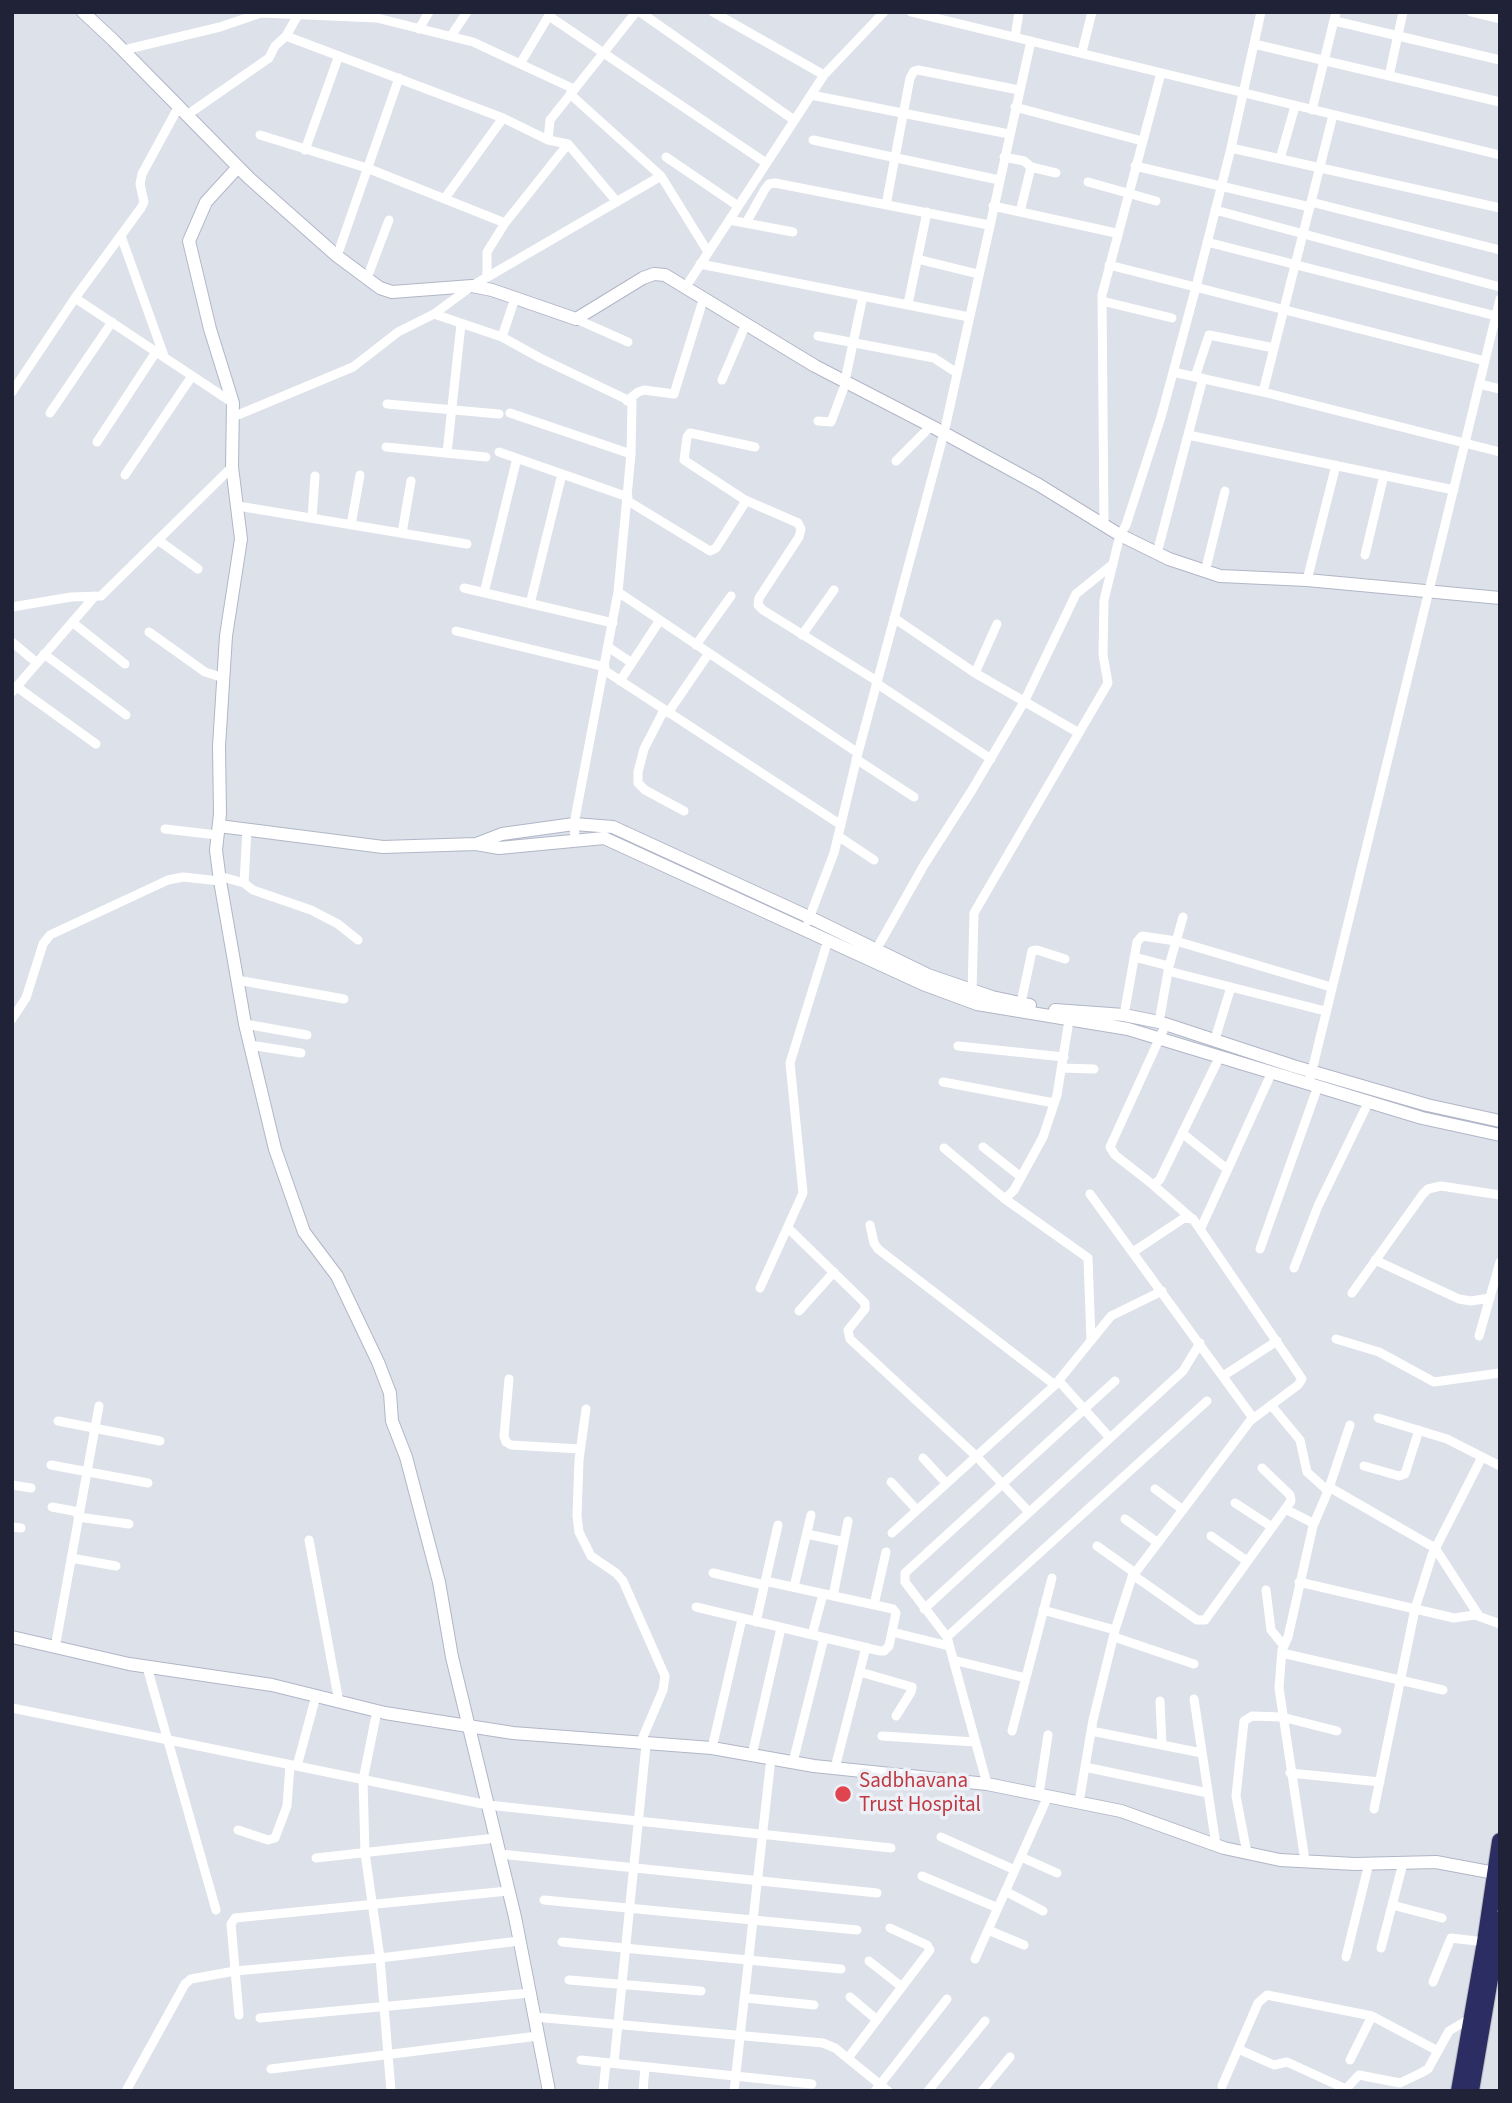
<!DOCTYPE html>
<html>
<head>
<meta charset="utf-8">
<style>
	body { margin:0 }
	#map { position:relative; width:1512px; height:2103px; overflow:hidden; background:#dde1e9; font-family:"Source Sans 3",sans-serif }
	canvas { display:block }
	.frame { position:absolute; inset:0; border:14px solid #202238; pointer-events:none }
</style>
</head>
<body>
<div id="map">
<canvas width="1512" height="2103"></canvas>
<div class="frame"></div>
</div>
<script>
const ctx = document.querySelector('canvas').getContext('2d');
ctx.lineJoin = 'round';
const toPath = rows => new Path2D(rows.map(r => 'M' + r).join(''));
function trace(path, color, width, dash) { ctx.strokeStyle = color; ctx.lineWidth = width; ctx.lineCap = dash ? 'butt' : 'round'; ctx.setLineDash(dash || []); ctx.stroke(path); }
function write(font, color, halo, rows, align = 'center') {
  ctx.font = font + ' "Source Sans 3",sans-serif'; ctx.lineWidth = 7; ctx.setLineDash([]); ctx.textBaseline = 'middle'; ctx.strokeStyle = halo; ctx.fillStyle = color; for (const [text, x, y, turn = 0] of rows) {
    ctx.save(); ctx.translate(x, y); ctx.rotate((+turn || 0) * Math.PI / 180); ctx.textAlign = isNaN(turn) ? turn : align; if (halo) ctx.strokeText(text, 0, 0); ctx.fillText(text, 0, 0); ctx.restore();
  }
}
const street = toPath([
	[640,12,794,120],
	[713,12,824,75],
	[911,12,1500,155],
	[1471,12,1500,19],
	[549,16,766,163],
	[1335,21,1500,60],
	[419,29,429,12],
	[286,36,503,118,548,140,568,144,617,202],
	[451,36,467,12],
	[1015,37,1019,12],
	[1254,44,1500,102],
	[124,50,220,27,261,13,377,18,473,42,574,89],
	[1082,52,1092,12],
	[520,64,551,12],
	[1389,76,1403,12],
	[570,94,661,176,708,252],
	[811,95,1009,134],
	[1015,107,1142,141],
	[1312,110,1336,12],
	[187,115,269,58,275,46,286,36,298,15],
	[260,135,367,168,505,223],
	[548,140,550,120,636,12],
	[813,140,999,180],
	[1231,148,1500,208],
	[305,150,338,58],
	[666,157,738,206],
	[1004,157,1024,161,1031,167,1056,173],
	[1280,159,1295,106],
	[1135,166,1310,207],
	[1088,182,1156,201],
	[445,198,503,118],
	[1311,202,1500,250],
	[886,205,910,78,914,71,918,70,1019,90],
	[993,206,1116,233],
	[1215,210,1500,287],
	[1020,212,1031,167],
	[729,220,793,232],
	[746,223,765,189,769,184,775,183,989,225],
	[121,236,164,356],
	[1207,242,1496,316],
	[337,256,399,78],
	[917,259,978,274],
	[700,264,969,317],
	[1109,265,1485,361],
	[487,277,487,252,505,223,568,144],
	[367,278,389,220],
	[685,288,824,75,884,12],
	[75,298,233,403],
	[1102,301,1172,318],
	[908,304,927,212],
	[434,314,502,337,540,358,632,402,631,454,618,592,574,824,575,839],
	[576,319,628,342],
	[818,336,934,358,957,373],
	[502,337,515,298],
	[1173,372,1263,392,1500,452],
	[1195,377,1209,335,1274,348],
	[722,380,746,324],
	[845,381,863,296],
	[1479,384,1500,389],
	[12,392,75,298,141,208,144,202,140,184,142,174,179,106],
	[1263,392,1333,115],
	[627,401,638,392,644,390,674,394,704,297],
	[387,404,499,414],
	[50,413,112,322],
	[510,413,631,454],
	[233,417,353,367,398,332,434,314,472,286,661,176],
	[818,421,831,422,846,382],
	[1188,435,1203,378],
	[97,442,156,352],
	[386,447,486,457],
	[755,447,690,433,687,437,684,460,745,500,798,523,801,529,799,537,759,598,758,605,763,610,877,681],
	[499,452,628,497],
	[447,453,461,324],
	[896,461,931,426],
	[125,475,192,376],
	[628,501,710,551,716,548,746,501],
	[238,506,467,544],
	[312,518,315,476],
	[351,525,360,475],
	[1104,525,1102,295,1161,73],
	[402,533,411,481],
	[158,540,198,569],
	[1157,553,1188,435,1454,490],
	[1365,555,1384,475],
	[1205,572,1225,491],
	[1307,580,1336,465],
	[464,588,613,623],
	[618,592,858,753],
	[484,593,517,458],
	[530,604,562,474],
	[12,607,71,597,101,596,232,467],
	[894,618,975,673,1079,733],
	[72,622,125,664],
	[456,631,605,667],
	[149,632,205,672,224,678],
	[802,635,834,590],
	[12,642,37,663],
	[696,645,731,596],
	[608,647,632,663],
	[44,654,126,715],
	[604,670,841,825],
	[975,673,997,624],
	[620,681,660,620],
	[876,683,991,759],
	[17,687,96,744],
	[12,692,95,596],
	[664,710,644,749,638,772,638,783,645,790,684,811],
	[668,713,709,653],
	[856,759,914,797],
	[165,829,217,835],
	[838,836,874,860],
	[219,876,244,883,253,890,311,910,338,924,358,940],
	[244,883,247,829],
	[808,921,834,853,858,753,944,433,1031,41],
	[876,950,924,865,972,790,1024,702,1076,594,1113,564],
	[1134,957,1169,966],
	[1168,971,1325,1011],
	[237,980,344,999],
	[972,993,974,913,1108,683,1103,655,1104,600,1120,535,1126,525,1161,417,1196,287,1231,148,1261,12],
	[1021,1003,1032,951,1037,950,1065,959],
	[1124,1015,1137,942,1142,936,1176,941,1331,987],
	[12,1019,26,998,43,944,50,935,168,880,183,877,220,881],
	[1159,1022,1169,966,1183,917],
	[245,1024,307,1035],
	[1166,1024,1110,1147,1115,1155,1152,1184,1191,1218],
	[1215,1039,1231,987],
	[250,1045,301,1053],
	[958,1046,1064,1057],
	[1062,1068,1094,1069],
	[943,1082,1054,1103],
	[1309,1083,1500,299],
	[1182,1133,1227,1169],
	[983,1147,1021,1177],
	[944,1148,1005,1199,1088,1258,1091,1340],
	[1154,1185,1160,1179,1220,1056],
	[1090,1194,1253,1418],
	[1005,1199,1014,1190,1043,1137,1057,1095,1069,1020],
	[870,1225,874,1243,878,1249,1055,1385],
	[788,1228,865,1303,865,1309,848,1330,850,1339,976,1456,1029,1512],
	[1201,1228,1272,1072],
	[1260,1249,1318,1086],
	[1375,1260,1459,1299,1471,1301,1490,1298],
	[1294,1268,1318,1206,1369,1101],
	[760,1288,803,1193,790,1063,828,940],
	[1352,1293,1423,1194,1428,1189,1441,1186,1500,1195],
	[799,1311,834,1272],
	[1479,1336,1500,1262],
	[1336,1339,1379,1352,1434,1382,1500,1373],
	[1223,1376,1277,1341],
	[509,1379,504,1436,506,1442,511,1445,580,1449],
	[1059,1381,1110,1438],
	[1271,1405,1300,1440,1307,1472,1328,1491],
	[586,1409,579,1460,577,1516,579,1532,591,1556,616,1573,623,1581,665,1676,663,1690,640,1744],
	[1378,1418,1447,1439,1500,1466],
	[58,1421,160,1441],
	[923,1458,946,1483],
	[51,1465,148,1483],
	[1364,1466,1399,1476,1405,1474,1419,1430],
	[891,1482,917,1510],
	[12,1485,31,1488],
	[1329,1487,1435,1548,1479,1616],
	[1155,1489,1183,1510],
	[1235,1503,1272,1527],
	[52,1507,79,1512],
	[1285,1509,1313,1523],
	[78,1517,129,1524],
	[1125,1519,1158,1543],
	[12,1527,21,1528],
	[892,1533,1055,1385,1111,1316,1162,1291],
	[807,1534,844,1542],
	[1211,1536,1247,1561],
	[309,1540,339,1702],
	[1097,1546,1135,1573],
	[71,1558,116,1566],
	[713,1573,764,1585],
	[1133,1575,1197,1620,1205,1620,1291,1501,1290,1495,1262,1468],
	[1299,1582,1454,1618,1475,1615,1500,1624],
	[794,1587,811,1515],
	[1266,1590,1271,1630,1284,1646],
	[833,1596,848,1521],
	[874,1605,886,1552],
	[696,1607,880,1651,884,1651,889,1646,896,1613,893,1609,765,1581],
	[924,1609,1183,1371,1200,1343],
	[1043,1610,1115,1630],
	[756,1622,778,1525],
	[892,1632,949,1646],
	[812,1635,823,1594],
	[947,1637,905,1582,905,1573,1115,1381],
	[1114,1637,1194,1664],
	[55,1648,99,1406],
	[1282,1653,1443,1690],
	[953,1660,1026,1678],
	[147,1667,216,1910],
	[860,1672,912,1687,911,1692,896,1716],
	[1194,1699,1216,1845],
	[1160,1701,1162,1745],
	[12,1708,488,1805,891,1848],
	[377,1711,363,1780,365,1853,380,1958,391,2091],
	[1012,1731,1052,1578],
	[1091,1731,1202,1753],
	[882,1736,975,1742],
	[712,1748,742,1619],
	[752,1755,781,1628],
	[793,1762,824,1638],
	[297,1766,316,1696],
	[1085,1767,1208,1793],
	[835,1768,866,1647],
	[1290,1773,1380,1782],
	[987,1784,947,1637,1207,1401],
	[1039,1794,1048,1735],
	[1079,1802,1093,1720,1115,1630,1132,1577,1250,1421,1298,1385,1302,1379,1193,1219,1184,1218,1133,1252],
	[1374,1809,1415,1609,1432,1555,1482,1457],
	[238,1830,268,1840,275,1838,287,1806,290,1765],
	[941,1837,1015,1870],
	[1247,1853,1236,1796,1244,1721,1252,1716,1282,1717,1337,1731],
	[500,1854,877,1893],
	[1021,1857,1057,1873],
	[316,1858,496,1838],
	[1305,1861,1279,1688,1282,1650,1288,1637,1313,1526,1328,1491,1350,1425],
	[922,1876,998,1908],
	[1005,1891,1043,1911],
	[544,1900,857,1930],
	[1392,1905,1442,1918],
	[988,1930,1024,1945],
	[562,1942,841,1969],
	[1381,1948,1403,1863],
	[1346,1957,1369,1863],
	[975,1959,1048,1796],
	[869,1961,902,1987],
	[569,1980,701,1991],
	[1433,1982,1451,1938,1485,1942],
	[850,1997,877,2020],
	[746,1998,814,2005],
	[239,2015,231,1924,235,1918,508,1891],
	[535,2017,823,2043,835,2048,888,2091],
	[260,2018,530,1993],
	[1238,2049,1274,2065,1287,2062,1346,2089],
	[848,2058,930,1950,927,1945,890,1928],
	[581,2060,812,2084],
	[1350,2060,1372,2016],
	[614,2063,646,1745],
	[271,2069,538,2036],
	[1222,2086,1258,2003,1267,1995,1372,2016,1438,2051],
	[126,2091,185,1984,191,1979,235,1971,380,1958,519,1941],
	[603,2091,606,2063],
	[643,2091,645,2067],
	[734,2091,771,1758],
	[875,2091,947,1999],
	[928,2091,985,2021],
	[982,2091,1010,2057],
	[1344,2091,1359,2075,1400,2083,1421,2073,1428,2069,1449,2031,1471,2018]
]);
const secondary = toPath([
	[83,12,113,40,249,178,337,256,380,288,392,292,472,286,492,290,576,319,643,278,654,274,665,275,815,366,931,426,1039,485,1120,535,1169,559,1220,576,1307,580,1500,598],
	[238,167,206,202,189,241,210,329,233,403,232,467,241,539,226,636,219,746,220,814,216,850,220,881,245,1024,275,1149,304,1232,337,1276,378,1362,390,1393,392,1421,406,1457,439,1582,452,1657,515,1917,549,2091],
	[219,826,383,847,476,844,499,848,604,838,923,984,977,1004,1128,1029,1422,1118,1500,1135],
	[476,844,502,834,574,824,613,827,809,917,928,975,992,997,1030,1005],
	[1055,1010,1124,1015,1159,1022,1293,1066,1427,1105,1500,1121],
	[12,1637,129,1664,272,1685,385,1713,513,1733,712,1748,814,1766,987,1784,1121,1811,1224,1848,1280,1860,1355,1864,1436,1862,1500,1874]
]);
const highway = toPath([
	[1459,2091,1485,1942,1500,1841],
	[1471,2091,1500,1920]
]);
const markers = [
	[843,1794,9,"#e0444e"]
];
const healthNames = [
	["Sadbhavana",859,1782],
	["Trust Hospital",859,1806]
];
trace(secondary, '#b1b6c8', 14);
trace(highway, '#bcbdc3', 18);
trace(street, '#fff', 9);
trace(secondary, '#fff', 12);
trace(highway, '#2c2e63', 16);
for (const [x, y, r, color] of markers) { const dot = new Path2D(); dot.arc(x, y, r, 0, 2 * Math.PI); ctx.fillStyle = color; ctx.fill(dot); trace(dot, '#edf0f6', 2.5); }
write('21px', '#be3a42', '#edf0f6', healthNames, 'left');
</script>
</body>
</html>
